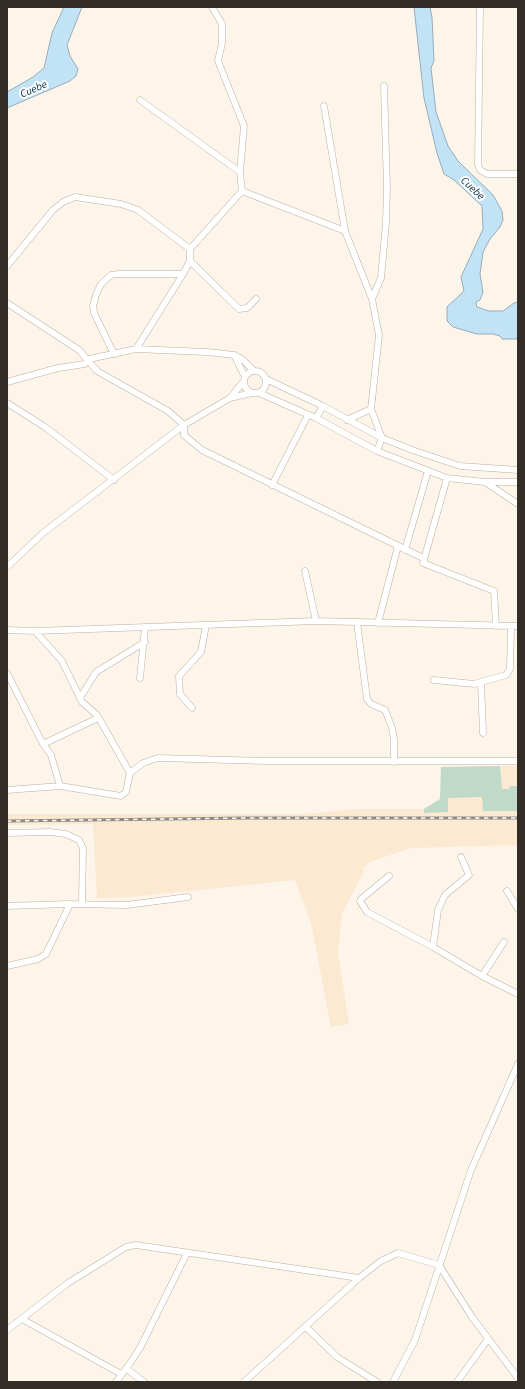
<!DOCTYPE html>
<html>
<head>
<meta charset="utf-8">
<style>
	body { margin:0 }
	#map { position:relative; width:525px; height:1389px; overflow:hidden; background:#fdf4ea; font-family:"Source Sans 3",sans-serif }
	canvas { display:block }
	.frame { position:absolute; inset:0; border:8px solid #322d26; pointer-events:none }
</style>
</head>
<body>
<div id="map">
<canvas width="525" height="1389"></canvas>
<div class="frame"></div>
</div>
<script>
const ctx = document.querySelector('canvas').getContext('2d');
ctx.lineJoin = 'round';
function paint(path, color) { ctx.fillStyle = color; ctx.fill(path, 'evenodd'); }
const toPath = rows => new Path2D(rows.map(r => 'M' + r).join(''));
function trace(path, color, width, dash) { ctx.strokeStyle = color; ctx.lineWidth = width; ctx.lineCap = dash ? 'butt' : 'round'; ctx.setLineDash(dash || []); ctx.stroke(path); }
function write(font, color, halo, rows, align = 'center') {
  ctx.font = font + ' "Source Sans 3",sans-serif'; ctx.lineWidth = 4; ctx.setLineDash([]); ctx.textBaseline = 'middle'; ctx.strokeStyle = halo; ctx.fillStyle = color; for (const [text, x, y, turn = 0] of rows) {
    ctx.save(); ctx.translate(x, y); ctx.rotate((+turn || 0) * Math.PI / 180); ctx.textAlign = isNaN(turn) ? turn : align; if (halo) ctx.strokeText(text, 0, 0); ctx.fillText(text, 0, 0); ctx.restore();
  }
}
const built = toPath([
	[518,766,518,845,411,848,370,862,363,868,364,871,342,914,338,953,349,1024,331,1027,311,923,295,880,131,897,97,898,93,824,7,825,7,814,304,814,359,809,424,809,440,799,441,767]
]);
const green = toPath([
	[500,766,502,789,509,789,510,786,518,786,518,811,483,811,482,797,448,798,448,812,424,813,424,809,440,799,441,767]
]);
const water = toPath([
	[64,7,82,7,67,45,70,56,78,69,76,76,70,81,7,108,7,92,33,77,44,68,52,33,64,7],
	[414,7,430,7,432,17,434,61,431,68,436,112,448,146,458,161,493,195,502,211,503,220,500,227,490,239,483,252,480,274,483,292,480,300,476,302,477,307,489,311,503,311,514,303,518,302,518,339,502,339,500,336,493,334,477,334,453,327,447,321,447,307,464,291,461,277,483,229,482,206,454,180,444,174,437,153,424,98,414,7]
]);
const minor = toPath([
	[480,7,478,165,480,170,487,174,518,174],
	[140,100,240,172],
	[324,106,345,231],
	[242,191,345,231,372,299,379,335,371,409,382,438,377,451],
	[190,261,239,309,247,308,256,299],
	[7,266,53,210,63,202,75,197,121,204,138,210,190,249],
	[372,299,381,278,386,223,387,187,384,86],
	[7,303,79,350,97,371,168,411,184,425,184,435,202,450,423,558],
	[136,349,183,274,190,261,190,249,242,191,240,172,244,126,218,61,222,43,222,24,212,7],
	[114,354,94,313,93,306,96,295,101,284,111,275,119,274,183,274],
	[234,355,245,377],
	'244 382a11 11 0 1 1 22 0a11 11 0 1 1-22 0Z',
	[266,379,323,406,382,438,415,451,460,466,518,470],
	[7,382,58,368,85,364,89,359,136,349,207,352,234,355,242,359,254,371],
	[259,393,316,418,377,451,447,478,485,482,518,482],
	[230,398,244,381],
	[7,403,45,427,114,480],
	[316,418,323,406],
	[347,420,371,409],
	[447,478,423,563,494,591,496,626],
	[485,482,518,504],
	[272,485,308,415],
	[405,550,428,471],
	[7,567,43,533,184,425,230,398,252,393],
	[305,571,316,621],
	[357,622,367,699,371,704,385,710,392,728,394,739,394,762],
	[378,623,398,546],
	[7,630,35,631,316,621,518,626],
	[35,631,62,661,82,702,97,715,130,773],
	[7,673,43,744,51,755,60,786],
	[140,678,145,627],
	[434,680,474,684,506,675,510,669,511,626],
	[481,683,483,733],
	[80,698,96,672,145,642],
	[192,708,180,694,179,676,201,652,206,625],
	[43,744,98,718],
	[7,790,60,786,121,796,126,792,130,773,143,763,158,758,267,761,518,761],
	[7,833,50,832,66,834,79,840,83,848,82,903],
	[389,876,361,899,360,901,367,912,433,947,482,976,518,994],
	[507,891,518,909],
	[7,906,70,904],
	[433,947,438,910,445,895,469,875,461,857],
	[7,966,38,959,46,954,70,904,127,905,188,897],
	[482,976,504,942],
	[22,1319,121,1374],
	[306,1327,337,1357,377,1382],
	[7,1330,68,1283,126,1247,136,1245,359,1278],
	[127,1369,144,1382],
	[116,1382,131,1362,141,1346,187,1253],
	[244,1382,359,1278,381,1261,398,1253,439,1265,472,1317,518,1378],
	[393,1382,415,1340,471,1170,518,1064],
	[457,1382,488,1339]
]);
const rail = toPath([
	[7,821,247,818,518,818]
]);
const waterNames = [
	["Cuebe",34,90,-23],
	["Cuebe",472,189,43]
];
paint(built, '#fce9d1');
paint(green, '#bfdac9');
paint(water, '#c2e3f6');
trace(water, '#97acb8', 1);
trace(minor, '#bdaf9f', 7);
trace(minor, '#fff', 6);
trace(rail, '#8f8980', 3);
trace(rail, '#fff', 1.5, [4.5]);
write('italic 11px', '#002e42', '#fff', waterNames);
</script>
</body>
</html>
